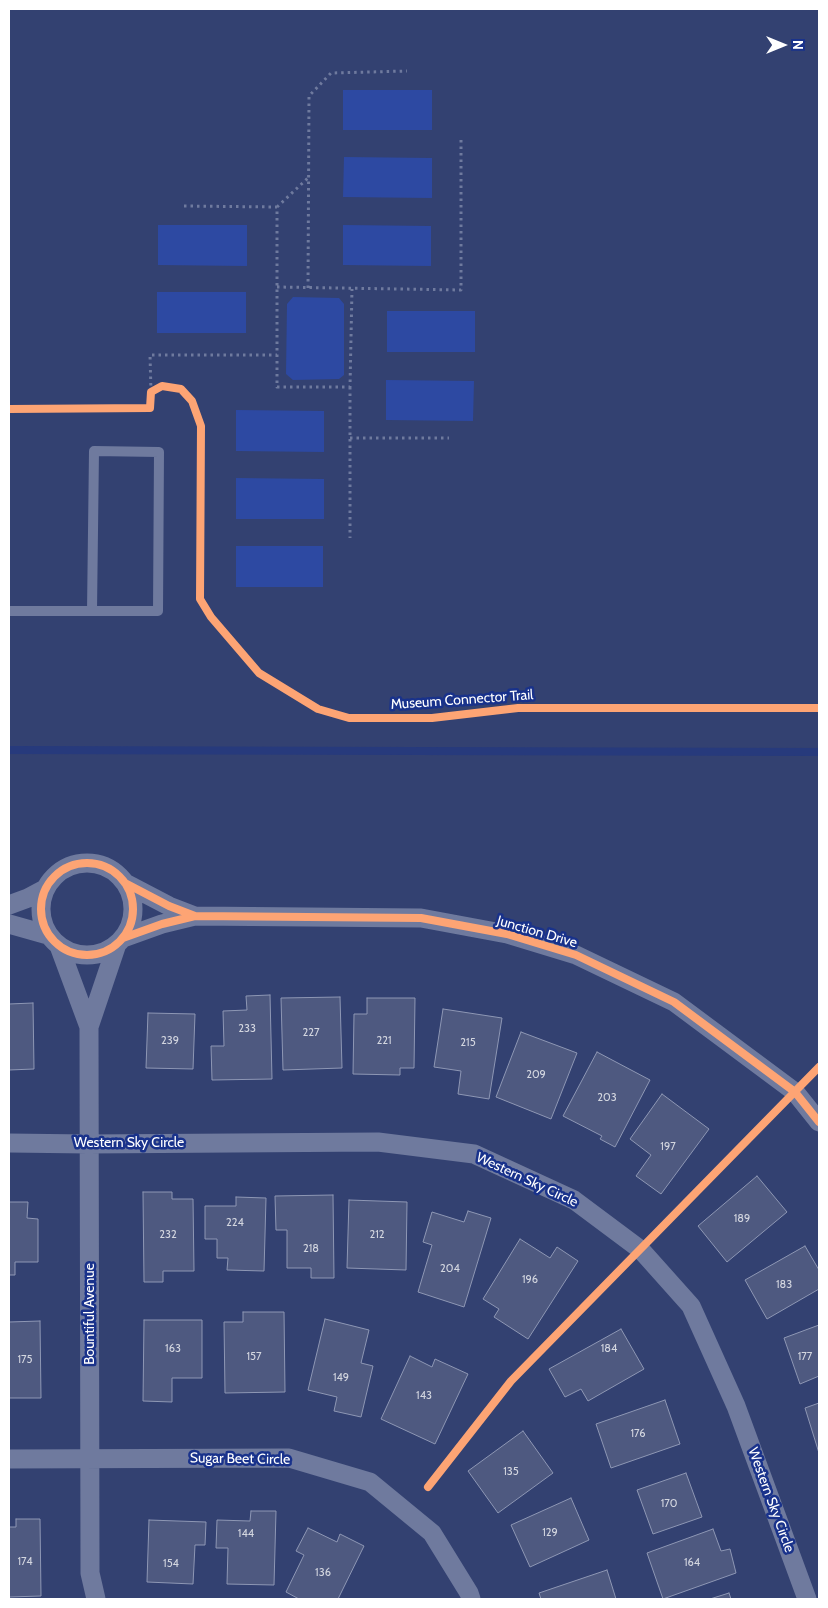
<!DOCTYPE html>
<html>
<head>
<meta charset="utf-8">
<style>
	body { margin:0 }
	#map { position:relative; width:828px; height:1608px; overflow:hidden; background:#334171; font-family:Cabin,sans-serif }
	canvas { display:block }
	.frame { position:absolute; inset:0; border:10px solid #fff; pointer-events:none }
	.north { position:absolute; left:758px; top:20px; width:50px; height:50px; -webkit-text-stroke:4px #19328b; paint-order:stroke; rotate:90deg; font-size:14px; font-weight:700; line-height:20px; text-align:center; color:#fff }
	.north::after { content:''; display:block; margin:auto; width:18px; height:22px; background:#fff; clip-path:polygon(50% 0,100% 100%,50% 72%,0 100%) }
</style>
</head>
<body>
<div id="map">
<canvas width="828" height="1608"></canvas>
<div class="frame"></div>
<div class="north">N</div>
</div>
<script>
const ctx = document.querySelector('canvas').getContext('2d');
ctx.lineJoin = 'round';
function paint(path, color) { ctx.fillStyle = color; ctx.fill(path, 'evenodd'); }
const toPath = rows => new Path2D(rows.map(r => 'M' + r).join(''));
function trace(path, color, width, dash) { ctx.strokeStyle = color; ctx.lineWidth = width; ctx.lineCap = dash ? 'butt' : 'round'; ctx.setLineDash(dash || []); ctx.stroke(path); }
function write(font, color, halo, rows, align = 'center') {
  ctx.font = font + ' Cabin,sans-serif'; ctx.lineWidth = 5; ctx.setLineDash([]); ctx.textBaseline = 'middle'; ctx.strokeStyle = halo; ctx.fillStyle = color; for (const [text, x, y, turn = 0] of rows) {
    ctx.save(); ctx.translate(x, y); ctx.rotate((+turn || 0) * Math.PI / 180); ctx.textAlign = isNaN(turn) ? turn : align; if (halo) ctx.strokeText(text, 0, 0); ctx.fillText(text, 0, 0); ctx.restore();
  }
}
const green = toPath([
	[343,90,432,90,432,130,343,130],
	[344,157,432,158,432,198,343,197],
	[158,225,247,225,247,266,158,265],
	[343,225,431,226,431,266,343,265],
	[157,292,246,292,246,333,157,333],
	[293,297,339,298,344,304,344,375,339,379,293,380,286,374,287,304],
	[387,311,475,311,475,352,387,352],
	[386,380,474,381,473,421,386,420],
	[236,410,324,411,324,452,236,451],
	[236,478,324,479,324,519,236,519],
	[236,546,323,546,323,587,236,587]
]);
const stream = toPath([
	[9,750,819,752]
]);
const building = toPath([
	[270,995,272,1079,212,1080,211,1046,224,1046,223,1011,247,1010,246,996,270,995],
	[340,997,342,1068,283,1070,281,998,340,997],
	[367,998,415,998,414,1068,400,1068,400,1075,353,1074,354,1014,367,1014,367,998],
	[33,1003,34,1069,9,1070,9,1004,33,1003],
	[443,1009,502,1018,489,1099,458,1094,461,1071,434,1067,443,1009],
	[148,1013,195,1014,193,1069,146,1068,148,1013],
	[521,1032,577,1053,551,1119,496,1097,521,1032],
	[597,1052,650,1080,615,1147,600,1139,602,1136,563,1116,597,1052],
	[662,1094,709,1129,661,1194,636,1176,651,1155,630,1139,662,1094],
	[757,1176,787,1212,727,1262,698,1226,757,1176],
	[143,1192,172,1192,172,1199,193,1199,194,1271,163,1271,163,1282,144,1282,143,1192],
	[333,1195,334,1278,311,1278,311,1268,287,1268,287,1230,276,1230,275,1196,333,1195],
	[236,1197,266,1198,264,1271,227,1270,228,1258,217,1258,217,1239,205,1239,205,1206,236,1206,236,1197],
	[349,1200,407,1202,406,1270,347,1268,349,1200],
	[9,1202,28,1202,27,1218,38,1219,38,1262,15,1262,15,1275,9,1275,9,1202],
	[468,1211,491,1218,464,1307,418,1292,432,1245,423,1242,432,1212,464,1222,468,1211],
	[520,1239,550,1258,557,1247,578,1261,528,1339,494,1317,499,1309,483,1299,520,1239],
	[805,1246,819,1270,819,1289,767,1319,745,1280,805,1246],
	[243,1312,284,1312,285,1392,225,1393,224,1322,243,1322,243,1312],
	[325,1319,369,1330,361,1363,373,1366,361,1417,334,1411,337,1397,308,1390,325,1319],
	[144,1320,202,1320,202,1378,172,1378,172,1402,143,1401,144,1320],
	[40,1321,41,1398,9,1398,9,1322,40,1321],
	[819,1325,819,1376,800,1384,784,1338,819,1325],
	[621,1329,644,1369,588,1401,581,1389,565,1397,549,1369,621,1329],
	[410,1356,432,1367,435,1359,468,1374,435,1444,381,1419,410,1356],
	[665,1400,680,1444,611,1468,596,1424,665,1400],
	[819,1403,819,1453,805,1408,819,1403],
	[523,1431,553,1473,498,1513,468,1471,523,1431],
	[686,1473,702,1517,653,1534,637,1490,686,1473],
	[571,1498,589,1540,530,1567,511,1525,571,1498],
	[251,1511,276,1511,274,1585,227,1584,228,1548,216,1548,217,1520,250,1521,251,1511],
	[16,1519,40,1519,41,1596,9,1597,9,1527,16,1527,16,1519],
	[149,1520,206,1522,205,1545,195,1545,193,1584,147,1582,149,1520],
	[308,1528,337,1542,340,1534,364,1546,338,1599,299,1599,286,1592,304,1555,296,1551,308,1528],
	[713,1529,721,1551,730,1549,736,1573,663,1599,647,1553,713,1529],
	[607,1570,616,1599,541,1599,539,1593,607,1570],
	[729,1593,731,1599,710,1599,729,1593]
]);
const path = toPath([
	[184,206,277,207,277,387,350,387,352,289],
	[277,207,309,177],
	[277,287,461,290,461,139],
	[308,288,309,96,331,73,407,71],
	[350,387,350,538],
	[151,392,150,355,277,355],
	[350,438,449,438]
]);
const service = toPath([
	[9,611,158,611,159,452,94,451,92,611]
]);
const minor = toPath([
	'41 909a46 46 0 1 1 92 0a46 46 0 1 1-92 0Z',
	[125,883,169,906,195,916],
	[9,905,28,898,45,889],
	[9,924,48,935],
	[123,938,162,924,195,916,421,918,507,934,576,955,674,1002,795,1092,819,1122],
	[59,946,89,1027],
	[9,1143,88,1144,378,1142,474,1154,574,1200,641,1250,691,1306,736,1406,807,1599],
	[9,1459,289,1458,370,1482,432,1533,469,1593,471,1599],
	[96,1599,90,1573,89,1027,117,944]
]);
const cycleway = toPath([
	[9,409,150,408,151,392,162,386,181,389,192,401,201,426,200,599,211,617,259,673,318,709,349,718,432,718,518,708,819,708],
	'41 909a46 46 0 1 1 92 0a46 46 0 1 1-92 0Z',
	[125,883,169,906,195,916],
	[123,938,162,924,195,916,421,918,507,934,576,955,674,1002,795,1092,819,1122],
	[428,1487,511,1381,819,1067]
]);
const numberNames = [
	["233",247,1029],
	["227",311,1033],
	["239",170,1041],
	["221",384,1041],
	["215",468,1043],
	["209",536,1075],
	["203",607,1098],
	["197",668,1147],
	["189",742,1219],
	["224",235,1223],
	["232",168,1235],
	["212",377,1235],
	["218",311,1249],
	["204",450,1269],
	["196",530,1280],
	["183",784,1285],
	["163",173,1349],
	["184",609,1349],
	["157",254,1357],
	["177",805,1357],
	["175",25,1360],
	["149",341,1378],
	["143",424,1396],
	["176",638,1434],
	["135",511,1472],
	["170",669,1504],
	["129",550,1533],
	["144",246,1534],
	["174",25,1562],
	["164",692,1563],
	["154",171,1564],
	["136",323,1573]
];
const streetNames = [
	["Museum Connector Trail",462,700,-4],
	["Junction Drive",537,932,16],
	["Western Sky Circle",129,1143],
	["Western Sky Circle",527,1180,25],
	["Bountiful Avenue",90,1314,-90],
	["Sugar Beet Circle",240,1459,1],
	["Western Sky Circle",771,1500,70]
];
paint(green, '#2d49a2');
trace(stream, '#273a7c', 8);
paint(building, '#4e5980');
trace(building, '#8e97b4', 1);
trace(path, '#6f7a9e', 3, [2.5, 4]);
trace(service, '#6f7a9e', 10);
trace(minor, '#6f7a9e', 19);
trace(cycleway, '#fda474', 8);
write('11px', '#d3d6df', null, numberNames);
write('14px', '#fff', '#19328b', streetNames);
</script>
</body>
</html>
